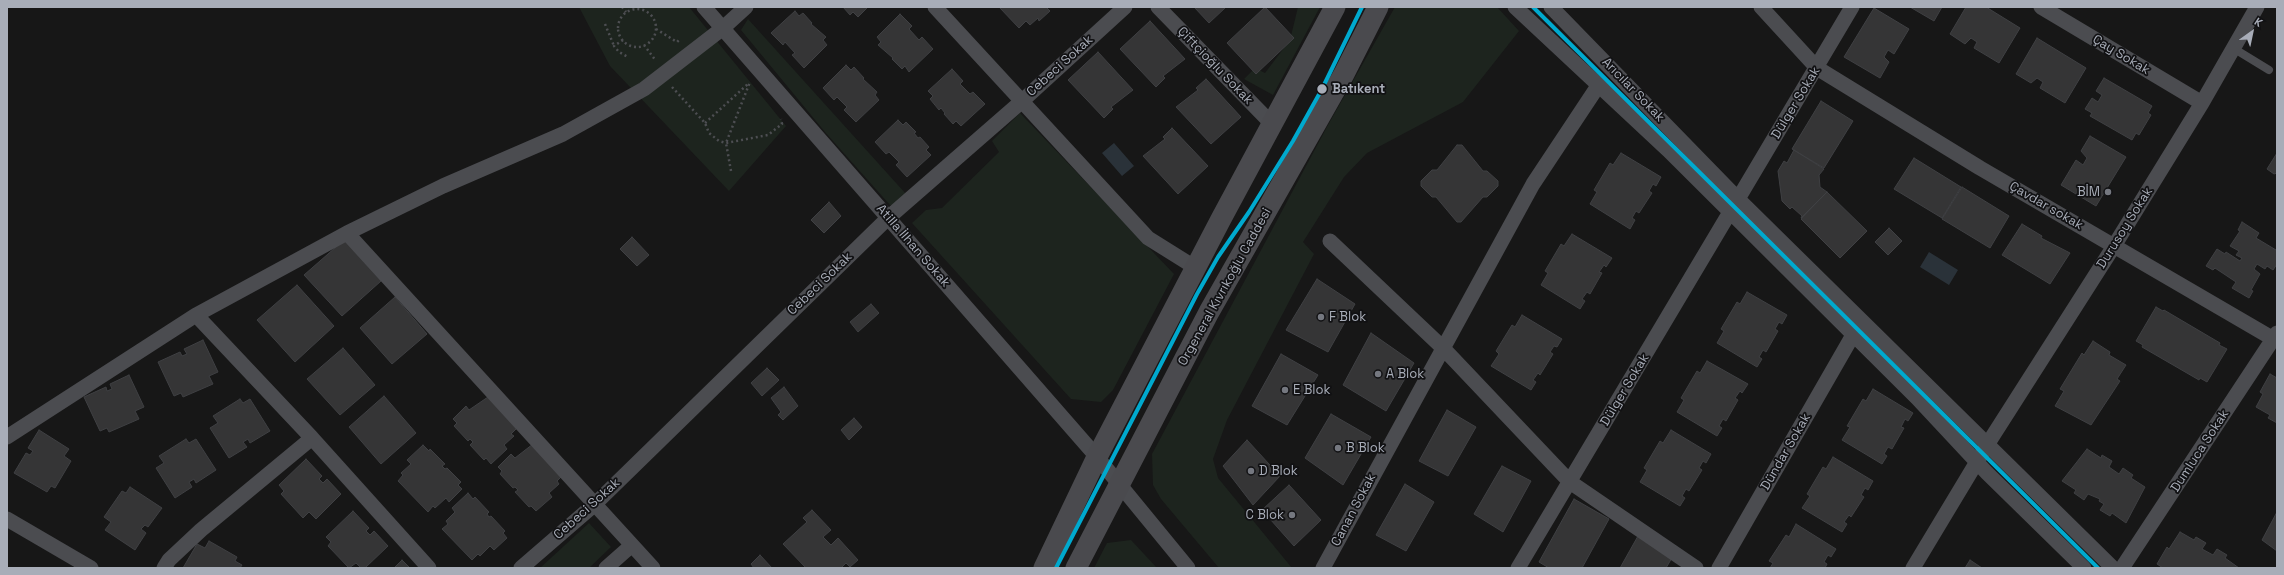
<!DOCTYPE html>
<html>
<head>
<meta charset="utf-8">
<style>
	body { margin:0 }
	#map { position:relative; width:2284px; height:575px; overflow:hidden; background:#171717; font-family:"Space Grotesk",sans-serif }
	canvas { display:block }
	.frame { position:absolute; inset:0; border:8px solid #a8adb8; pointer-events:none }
	.north { position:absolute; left:2232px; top:12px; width:40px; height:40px; -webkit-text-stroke:3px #111113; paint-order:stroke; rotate:33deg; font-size:11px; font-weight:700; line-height:16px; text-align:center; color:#a8adb8 }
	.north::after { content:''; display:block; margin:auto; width:14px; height:18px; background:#a8adb8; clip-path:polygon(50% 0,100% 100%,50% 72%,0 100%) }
</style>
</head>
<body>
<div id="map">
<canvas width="2284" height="575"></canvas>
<div class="frame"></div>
<div class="north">K</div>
</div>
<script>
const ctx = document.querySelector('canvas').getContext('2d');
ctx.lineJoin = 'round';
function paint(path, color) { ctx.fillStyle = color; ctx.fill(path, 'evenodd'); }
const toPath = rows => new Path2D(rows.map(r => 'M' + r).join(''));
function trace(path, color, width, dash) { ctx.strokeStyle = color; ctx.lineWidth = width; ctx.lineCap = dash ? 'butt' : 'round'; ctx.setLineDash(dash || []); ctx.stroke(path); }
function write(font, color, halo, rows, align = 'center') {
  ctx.font = font + ' "Space Grotesk",sans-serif'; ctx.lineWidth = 3.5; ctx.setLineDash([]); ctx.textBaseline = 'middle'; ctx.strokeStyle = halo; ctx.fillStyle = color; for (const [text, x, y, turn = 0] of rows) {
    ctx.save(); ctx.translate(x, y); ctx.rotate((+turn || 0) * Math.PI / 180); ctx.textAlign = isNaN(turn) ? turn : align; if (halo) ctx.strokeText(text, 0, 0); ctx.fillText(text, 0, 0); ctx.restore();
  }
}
const green = toPath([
	[579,7,689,7,786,126,729,191,610,66],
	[1298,7,1320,7,1273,95,1244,79,1255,68,1265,73,1290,40],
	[1395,7,1497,7,1519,31,1463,102,1367,153,1344,177,1303,242,1314,254,1227,420,1213,459,1218,478,1292,568,1219,568,1161,499,1153,485,1152,454,1328,125],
	[748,19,906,194,896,206,890,205,825,132,741,30],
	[1020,113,1174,274,1113,390,1101,402,1071,399,912,223,926,210,942,208,999,152,992,141],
	[589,523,611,547,589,568,540,568],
	[1131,540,1157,568,1094,568,1107,543]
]);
const water = toPath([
	[1114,143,1134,166,1122,176,1102,153],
	[1929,252,1958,270,1949,285,1920,267]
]);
const building = toPath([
	[843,7,868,7,858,17,853,12,850,15,843,7],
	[999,7,1046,7,1050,11,1039,21,1038,18,1030,25,1026,21,1019,28,999,7],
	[1194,7,1226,7,1209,23,1194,7],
	[1265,7,1294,38,1256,74,1227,43,1265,7],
	[1910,7,1942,7,1934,21,1910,7],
	[1966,7,1986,7,2020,28,1999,63,1974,48,1977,42,1971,38,1965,44,1950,34,1966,7],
	[1874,8,1909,29,1894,54,1888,50,1884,57,1889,62,1880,78,1844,57,1874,8],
	[795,11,799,16,803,13,812,23,811,24,826,37,823,40,827,45,804,68,792,55,795,53,785,42,783,45,771,33,795,11],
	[900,14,912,26,909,29,919,40,922,37,933,49,909,72,905,66,902,69,892,59,893,58,878,45,881,42,877,37,900,14],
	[1150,21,1185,59,1163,76,1165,78,1156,87,1120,49,1150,21],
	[2037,38,2086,68,2065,103,2040,88,2043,82,2037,78,2031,83,2016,74,2037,38],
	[1098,52,1133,90,1111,107,1113,109,1104,118,1068,80,1098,52],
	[846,65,851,70,854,67,864,78,863,79,877,92,875,95,879,100,856,122,844,110,847,107,837,97,834,100,823,88,846,65],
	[952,69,963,81,960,84,970,94,973,92,985,104,961,126,956,121,953,124,944,114,945,113,941,108,939,110,930,99,933,96,928,91,952,69],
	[2104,78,2152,106,2148,113,2151,115,2139,135,2136,133,2132,140,2090,116,2092,113,2085,109,2092,98,2098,102,2102,95,2096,91,2104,78],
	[1206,79,1241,117,1211,144,1176,107,1198,90,1196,88,1206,79],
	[1821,101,1853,121,1824,168,1792,149,1821,101],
	[898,120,903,125,906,122,916,132,914,133,918,138,920,137,929,147,926,150,931,155,907,177,896,165,899,162,889,152,886,154,875,142,898,120],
	[1172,128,1208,166,1178,194,1143,156,1165,139,1163,137,1172,128],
	[2090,136,2126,157,2096,206,2061,185,2076,160,2083,165,2087,158,2081,151,2090,136],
	[1457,145,1462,145,1483,171,1487,171,1498,181,1498,186,1487,197,1483,197,1461,222,1457,222,1436,197,1432,197,1421,186,1421,181,1432,170,1437,170,1457,145],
	[1794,150,1824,169,1819,175,1820,187,1827,192,1801,218,1802,216,1792,207,1790,209,1782,201,1778,171,1784,161,1787,163,1794,150],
	[1621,153,1661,177,1656,186,1653,184,1649,191,1652,193,1639,213,1636,211,1632,218,1635,220,1630,229,1590,204,1597,192,1594,190,1610,163,1613,165,1621,153],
	[2277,153,2277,173,2274,174,2267,169,2277,153],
	[1914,158,1961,187,1942,218,1894,189,1914,158],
	[1962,187,2009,216,1990,248,1942,219,1962,187],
	[1827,192,1867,231,1840,258,1801,219,1827,192],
	[829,202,841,216,824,233,811,220,829,202],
	[2242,222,2259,233,2256,238,2276,250,2277,248,2277,264,2273,270,2267,266,2265,269,2257,264,2254,269,2260,274,2251,290,2253,291,2249,298,2232,288,2236,282,2215,268,2213,270,2206,266,2217,249,2225,254,2226,252,2240,261,2242,258,2236,255,2239,251,2230,246,2240,231,2238,230,2242,222],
	[2022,224,2042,236,2041,238,2070,253,2050,284,2002,255,2022,224],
	[1889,228,1902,241,1888,255,1875,242,1889,228],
	[1572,234,1612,258,1606,267,1604,265,1599,272,1602,273,1590,294,1587,292,1582,299,1585,301,1580,309,1541,285,1548,273,1545,271,1561,244,1564,246,1572,234],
	[632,237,649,255,637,266,620,249,632,237],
	[344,240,381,281,342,316,304,275,344,240],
	[1317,279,1355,304,1328,352,1286,330,1317,279],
	[297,285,334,326,295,362,257,320,297,285],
	[1747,292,1787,315,1782,324,1779,322,1775,329,1778,331,1766,352,1763,350,1759,357,1762,359,1757,367,1717,343,1724,331,1721,329,1737,302,1740,304,1747,292],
	[395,297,427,334,392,364,360,328,395,297],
	[871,304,879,313,858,332,850,322,871,304],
	[2156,307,2163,311,2164,310,2220,343,2219,345,2227,349,2207,382,2200,378,2199,380,2142,347,2143,345,2136,341,2156,307],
	[1522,315,1562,339,1557,347,1554,346,1550,352,1553,354,1540,375,1538,373,1533,380,1536,382,1531,390,1491,366,1499,354,1496,351,1512,325,1515,327,1522,315],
	[1371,333,1414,363,1386,411,1343,385,1371,333],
	[203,340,218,372,209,376,213,384,183,397,181,393,174,396,158,362,180,352,182,356,187,354,184,349,203,340],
	[2093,341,2110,352,2109,355,2126,365,2117,379,2120,381,2091,425,2055,406,2064,391,2060,389,2082,353,2084,355,2093,341],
	[343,348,375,385,340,415,307,379,343,348],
	[1281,354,1318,375,1287,425,1252,406,1281,354],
	[1707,361,1748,384,1742,393,1740,391,1735,398,1738,400,1726,421,1723,419,1719,426,1722,428,1717,436,1677,412,1684,400,1681,398,1697,371,1700,373,1707,361],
	[767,368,779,380,762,396,751,383,767,368],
	[2270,374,2277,378,2277,423,2268,418,2270,415,2256,407,2263,394,2260,392,2270,374],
	[129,375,144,407,135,411,139,419,109,432,107,428,100,431,84,397,106,387,107,391,112,389,110,384,129,375],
	[784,387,798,406,783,420,778,415,781,412,771,398,784,387],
	[1873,389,1913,413,1908,421,1905,419,1901,427,1904,428,1892,449,1888,447,1884,454,1887,456,1882,464,1842,440,1850,427,1847,426,1863,399,1866,401,1873,389],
	[384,396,416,433,381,464,349,427,384,396],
	[488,397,517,428,511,434,514,436,504,445,507,449,491,464,486,458,484,460,470,445,473,442,470,439,468,441,454,426,457,423,453,419,466,406,469,410,488,397],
	[240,399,243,403,250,399,270,431,250,443,248,439,243,442,247,447,229,458,210,428,218,423,213,416,240,399],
	[1447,410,1476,427,1448,476,1419,461,1447,410],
	[1331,414,1371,437,1343,485,1305,458,1331,414],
	[854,418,862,427,849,440,841,430,854,418],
	[39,430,69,449,64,456,71,461,55,488,51,486,47,492,14,473,26,453,30,455,33,451,28,448,39,430],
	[1671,430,1711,454,1706,463,1703,461,1699,468,1702,470,1689,491,1686,489,1682,496,1685,498,1680,506,1640,482,1647,470,1644,468,1660,441,1663,443,1671,430],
	[186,439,189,443,196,439,216,470,196,483,194,479,189,482,192,487,175,498,156,468,164,463,159,456,186,439],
	[1247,440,1280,476,1253,505,1223,466,1247,440],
	[533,444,562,476,557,481,559,484,549,493,552,497,536,511,531,506,529,507,515,492,518,490,515,487,513,488,500,474,502,471,498,467,511,454,515,458,533,444],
	[423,445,429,451,430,449,445,464,442,466,445,469,447,468,461,482,458,485,462,489,449,502,446,498,435,508,433,506,428,512,398,481,403,475,401,473,411,464,407,460,423,445],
	[2087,449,2101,458,2102,455,2112,461,2109,467,2119,474,2123,468,2133,475,2131,478,2145,487,2126,523,2112,513,2110,516,2100,510,2104,504,2099,501,2100,499,2088,494,2084,500,2074,493,2076,490,2062,481,2087,449],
	[1833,457,1873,481,1868,490,1865,488,1861,495,1864,497,1851,517,1849,515,1844,522,1847,524,1842,532,1802,508,1810,496,1807,494,1823,467,1826,469,1833,457],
	[306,459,322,476,319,479,323,483,327,479,341,494,316,519,309,512,303,518,281,494,284,491,279,485,306,459],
	[1502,466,1531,481,1503,532,1474,514,1502,466],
	[1405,484,1434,502,1406,551,1376,535,1405,484],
	[1289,485,1321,520,1294,546,1262,510,1289,485],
	[130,487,162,508,148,527,145,525,141,529,146,533,135,550,105,530,111,522,104,517,122,491,126,493,130,487],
	[468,493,473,499,475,497,489,512,487,514,489,517,491,516,505,531,503,533,507,538,494,550,490,546,480,556,478,554,472,560,442,529,448,524,446,521,455,512,452,508,468,493],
	[1574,499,1609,519,1582,568,1549,568,1539,562,1574,499],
	[812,510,831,530,823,537,831,545,838,538,858,560,850,567,846,563,841,568,806,568,783,544,807,522,803,518,812,510],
	[353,511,369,528,366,531,370,535,374,531,388,546,365,568,361,568,356,563,349,568,328,546,331,542,326,537,353,511],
	[2277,512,2277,551,2262,540,2277,512],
	[1796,524,1836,549,1831,557,1828,555,1824,562,1827,564,1825,568,1770,568,1773,563,1769,561,1786,535,1789,537,1796,524],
	[2180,532,2194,540,2196,537,2206,543,2202,549,2213,555,2217,549,2227,555,2225,558,2239,568,2163,568,2157,564,2167,547,2169,549,2180,532],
	[1638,536,1673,556,1666,568,1620,568,1638,536],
	[209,541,237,557,235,561,242,565,240,568,183,568,197,544,205,548,209,541],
	[760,555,772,568,754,568,751,564,760,555],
	[402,560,410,568,394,568,402,560],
	[1970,560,1982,568,1965,568,1970,560]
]);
const path = toPath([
	[622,7,626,12],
	'618 28a19 19 0 1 1 38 0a19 19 0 1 1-38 0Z',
	[605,24,614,46],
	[656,29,677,42,679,40],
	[623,40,614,46,619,52,628,57],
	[644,45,656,61],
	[672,87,705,123,709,133,719,141,726,143,768,135,782,124,781,119],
	[705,123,749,83],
	[731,171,726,143,750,82]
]);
const lane = toPath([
	[2233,48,2269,70]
]);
const street = toPath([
	[704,7,1097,457,1188,568],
	[935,7,1148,238,1196,268],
	[1158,7,1272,124],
	[1515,7,1668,150,1917,398,1987,473,2084,568],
	[1551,7,1738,199,2113,568],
	[1761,7,1817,68,1980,168,2277,341],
	[2041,7,2202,103],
	[1738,199,1852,7],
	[347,233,653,568],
	[1330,241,1442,347,1570,482,1696,568],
	[196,315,312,438,429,568],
	[7,437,196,315,347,233,443,186,563,134,644,89,723,28,746,7],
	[7,519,91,568],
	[164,568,169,560,201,530,312,438],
	[521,568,595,504,888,218,1021,102,1125,7],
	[606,568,632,545],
	[1323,568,1533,184,1598,86],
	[1518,568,1730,212],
	[1719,568,1853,335],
	[1913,568,1987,445,2114,246,2202,103,2257,7],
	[2122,568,2277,333]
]);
const secondary = toPath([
	[1044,568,1097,457,1221,219,1335,7],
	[1076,568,1209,312,1344,74,1378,7]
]);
const tram1 = toPath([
	[1533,7,2098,568],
	[1056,568,1197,294,1218,257,1249,212,1293,141,1322,89,1362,7]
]);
const markers = [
	[1322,89,5.5,"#a8adb8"],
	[2108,192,4,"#757880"],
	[1321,317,4,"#757880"],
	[1378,374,4,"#757880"],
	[1285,390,4,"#757880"],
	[1338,448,4,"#757880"],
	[1251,471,4,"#757880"],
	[1292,515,4,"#757880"]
];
const streetNames = [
	["Çay Sokak",2121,55,31],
	["Cebeci Sokak",1060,66,-42],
	["Çiftçioğlu Sokak",1215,66,46],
	["Arıcılar Sokak",1633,90,46],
	["Dülger Sokak",1796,103,-59],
	["Çavdar sokak",2046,206,30],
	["Durusoy Sokak",2125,228,-58],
	["Atilla İlhan Sokak",913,246,49],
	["Cebeci Sokak",820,284,-44],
	["Orgeneral Kıvrıkoğlu Caddesi",1225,287,-61],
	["Dülger Sokak",1625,390,-59],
	["Dumluca Sokak",2200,451,-57],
	["Dündar Sokak",1786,452,-60],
	["Cebeci Sokak",587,509,-42],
	["Canan Sokak",1354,510,-62]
];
const stopNames = [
	["Batıkent",1332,89]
];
const poiNames = [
	["BİM",2100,192,"right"],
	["F Blok",1329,317],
	["A Blok",1386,374],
	["E Blok",1293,390],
	["B Blok",1346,448],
	["D Blok",1259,471],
	["C Blok",1284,515,"right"]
];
paint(green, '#1d241e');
paint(water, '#2a3239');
paint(building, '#353536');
trace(building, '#3f4043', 1);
trace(path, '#4d4e52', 2.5, [2, 3]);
trace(lane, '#4b4c50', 8);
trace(street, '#4b4c50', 15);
trace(secondary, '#4a4a4e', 21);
trace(tram1, '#00a9ce', 4);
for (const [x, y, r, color] of markers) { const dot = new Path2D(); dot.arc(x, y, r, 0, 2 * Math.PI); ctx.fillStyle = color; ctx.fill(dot); trace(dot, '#111113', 1.5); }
write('13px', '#a8adb8', '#111113', streetNames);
write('bold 13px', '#a8adb8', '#111113', stopNames, 'left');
write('13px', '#a8adb8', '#111113', poiNames, 'left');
</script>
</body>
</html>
